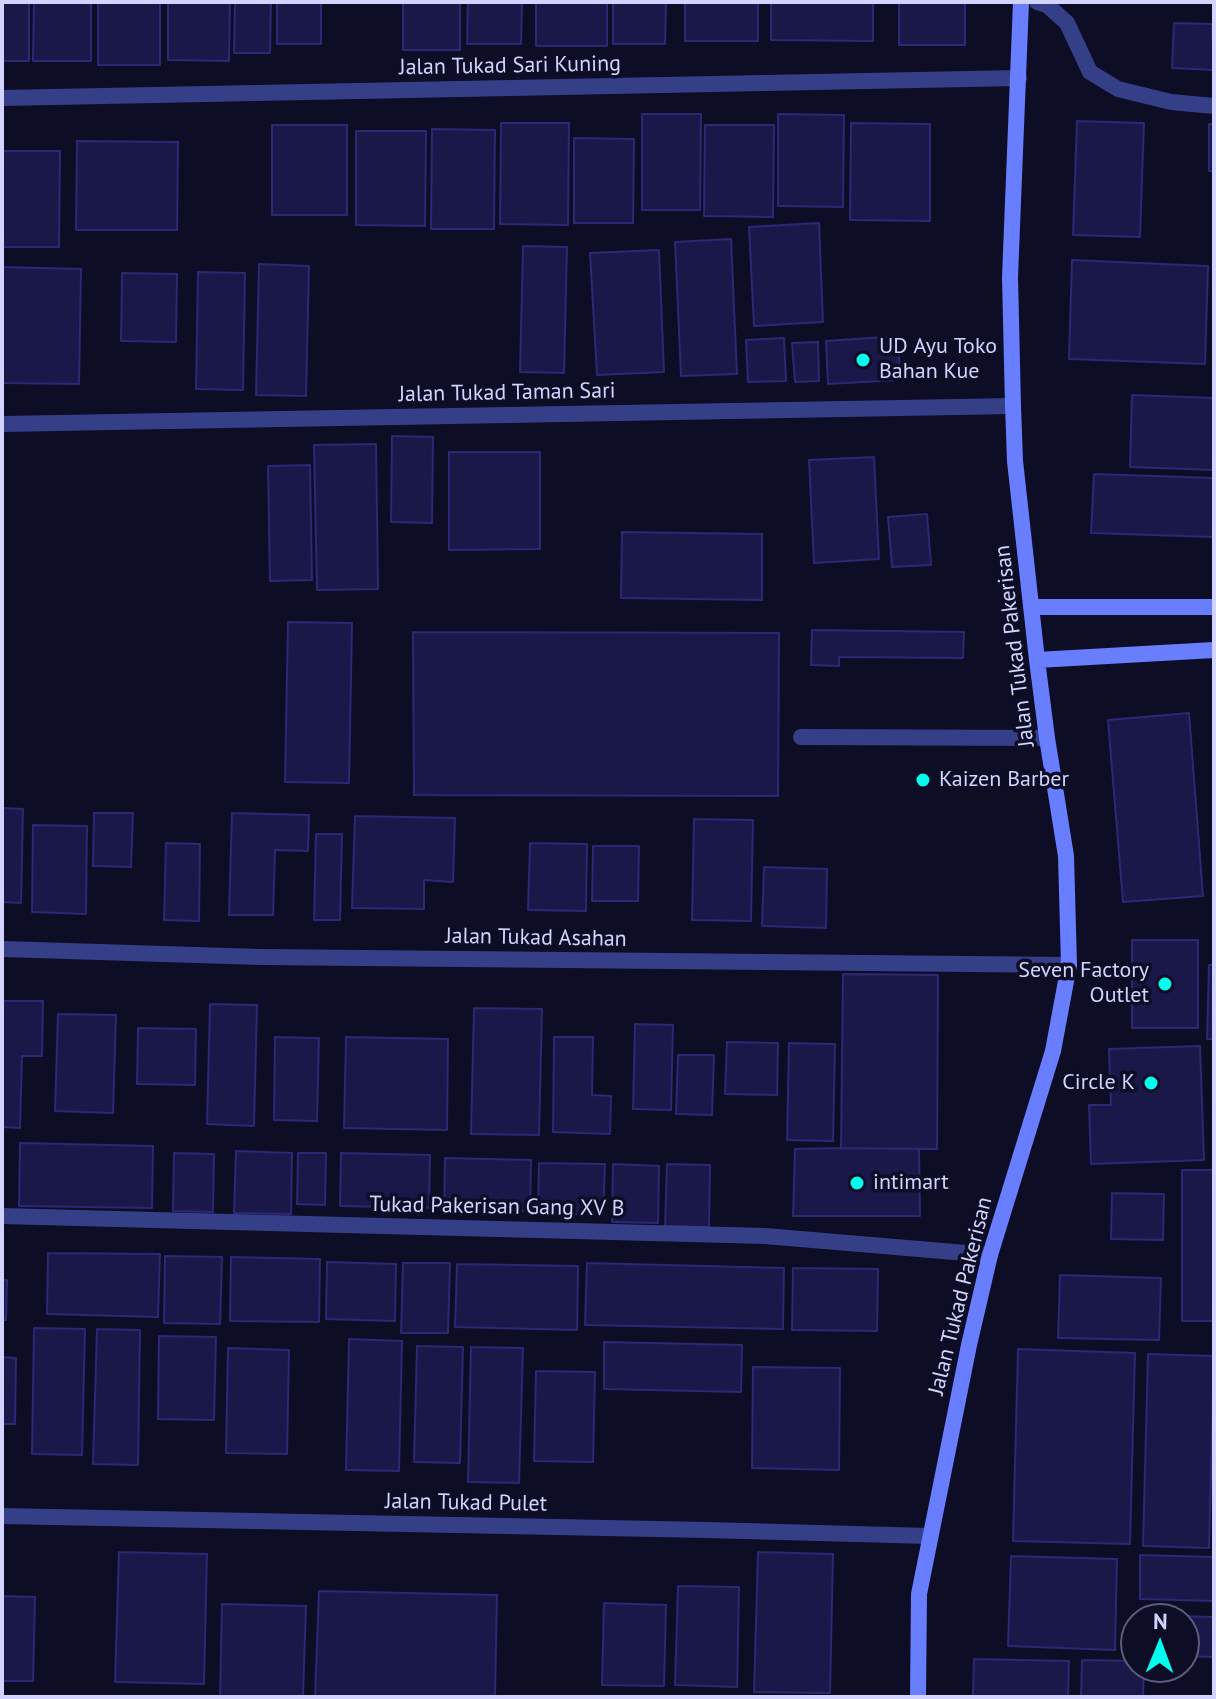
<!DOCTYPE html>
<html>
<head>
<meta charset="utf-8">
<style>
	body { margin:0 }
	#map { position:relative; width:1216px; height:1699px; overflow:hidden; background:#0d0d26; font-family:"PT Sans",sans-serif }
	canvas { display:block }
	.frame { position:absolute; inset:0; border:4px solid #d2d4ff; pointer-events:none }
	.north { position:absolute; left:1120px; top:1603px; width:80px; height:80px; box-sizing:border-box; background:#0d0d26; border:2px solid #5c5d7d; border-radius:50%; rotate:1deg; font-size:22px; font-weight:700; line-height:32px; text-align:center; color:#d2d4ff }
	.north::after { content:''; display:block; margin:auto; width:28px; height:36px; background:#00fdee; clip-path:polygon(50% 0,100% 100%,50% 72%,0 100%) }
</style>
</head>
<body>
<div id="map">
<canvas width="1216" height="1699"></canvas>
<div class="frame"></div>
<div class="north">N</div>
</div>
<script>
const ctx = document.querySelector('canvas').getContext('2d');
ctx.lineJoin = 'round';
function paint(path, color) { ctx.fillStyle = color; ctx.fill(path, 'evenodd'); }
const toPath = rows => new Path2D(rows.map(r => 'M' + r).join(''));
function trace(path, color, width, dash) { ctx.strokeStyle = color; ctx.lineWidth = width; ctx.lineCap = dash ? 'butt' : 'round'; ctx.setLineDash(dash || []); ctx.stroke(path); }
function write(font, color, halo, rows, align = 'center') {
  ctx.font = font + ' "PT Sans",sans-serif'; ctx.lineWidth = 7; ctx.setLineDash([]); ctx.textBaseline = 'middle'; ctx.strokeStyle = halo; ctx.fillStyle = color; for (const [text, x, y, turn = 0] of rows) {
    ctx.save(); ctx.translate(x, y); ctx.rotate((+turn || 0) * Math.PI / 180); ctx.textAlign = isNaN(turn) ? turn : align; if (halo) ctx.strokeText(text, 0, 0); ctx.fillText(text, 0, 0); ctx.restore();
  }
}
const building = toPath([
	[2,2,29,2,29,61,2,61,2,2],
	[34,2,91,2,91,61,33,61,34,2],
	[98,2,160,2,160,65,98,65,98,2],
	[168,2,230,2,229,61,168,60,168,2],
	[235,2,271,2,270,53,234,53,235,2],
	[277,2,321,2,321,44,277,44,277,2],
	[403,2,460,2,460,50,403,50,403,2],
	[468,2,522,2,521,44,467,44,468,2],
	[536,2,607,2,607,46,536,46,536,2],
	[613,2,666,2,665,44,613,44,613,2],
	[685,2,758,2,758,41,685,41,685,2],
	[771,2,873,2,873,41,771,40,771,2],
	[899,2,965,2,965,45,899,45,899,2],
	[1174,23,1212,24,1214,70,1172,68,1174,23],
	[642,114,701,114,700,210,642,210,642,114],
	[778,114,844,115,843,207,778,206,778,114],
	[1077,121,1144,123,1140,237,1073,235,1077,121],
	[501,123,569,123,568,225,500,224,501,123],
	[851,123,930,124,930,221,850,220,851,123],
	[1209,124,1214,124,1214,171,1209,171,1209,124],
	[272,125,347,125,347,215,272,215,272,125],
	[705,125,774,125,773,217,704,216,705,125],
	[432,129,495,130,494,229,431,229,432,129],
	[356,131,426,131,425,226,356,225,356,131],
	[574,138,634,139,633,223,574,223,574,138],
	[77,141,178,142,177,230,76,230,77,141],
	[2,151,60,151,59,247,2,247,2,151],
	[819,223,823,322,754,326,749,227,819,223],
	[731,239,737,374,681,376,675,242,731,239],
	[523,246,567,247,564,373,520,372,523,246],
	[659,250,664,372,597,375,590,253,659,250],
	[1072,260,1208,266,1205,364,1069,359,1072,260],
	[259,264,309,266,306,396,256,395,259,264],
	[2,267,81,269,79,384,2,383,2,267],
	[198,272,245,273,243,390,196,389,198,272],
	[122,273,177,274,176,342,121,341,122,273],
	[898,336,900,380,828,384,826,341,898,336],
	[784,338,786,381,748,382,746,340,784,338],
	[818,342,819,381,795,382,792,343,818,342],
	[1132,395,1214,398,1214,470,1130,467,1132,395],
	[392,436,433,437,432,523,391,522,392,436],
	[376,444,378,589,317,590,314,445,376,444],
	[449,452,540,452,540,549,449,550,449,452],
	[874,457,879,559,814,563,809,460,874,457],
	[310,465,312,580,270,581,268,466,310,465],
	[1094,474,1214,478,1214,537,1091,533,1094,474],
	[927,514,931,565,892,567,888,517,927,514],
	[622,532,762,534,762,600,621,598,622,532],
	[288,622,352,623,349,783,285,782,288,622],
	[812,630,964,632,963,658,839,657,839,666,811,665,812,630],
	[413,632,779,633,778,796,414,795,413,632],
	[1189,713,1203,896,1123,902,1108,720,1189,713],
	[2,808,23,809,21,903,2,902,2,808],
	[94,813,133,813,131,867,93,866,94,813],
	[232,813,309,815,308,851,275,850,273,915,229,915,232,813],
	[355,816,455,818,453,882,424,880,424,909,352,908,355,816],
	[694,819,753,820,751,921,692,920,694,819],
	[33,825,87,826,86,914,32,912,33,825],
	[316,834,342,834,340,920,314,920,316,834],
	[166,843,200,844,199,921,164,920,166,843],
	[530,843,587,844,586,911,528,910,530,843],
	[593,846,639,846,638,901,592,901,593,846],
	[764,867,827,869,826,928,762,926,764,867],
	[1132,940,1198,940,1198,1028,1132,1028,1132,940],
	[1209,965,1214,965,1214,1039,1207,1039,1209,965],
	[843,974,938,975,937,1149,841,1148,843,974],
	[2,1001,43,1001,42,1056,22,1056,20,1128,2,1127,2,1001],
	[210,1004,257,1005,254,1126,207,1124,210,1004],
	[474,1008,542,1009,539,1135,471,1134,474,1008],
	[58,1014,116,1015,113,1113,55,1111,58,1014],
	[635,1024,673,1025,671,1110,633,1109,635,1024],
	[138,1028,196,1029,195,1085,137,1084,138,1028],
	[275,1037,319,1038,317,1121,274,1120,275,1037],
	[346,1037,448,1039,447,1130,344,1128,346,1037],
	[554,1037,593,1037,592,1095,611,1096,610,1134,553,1132,554,1037],
	[727,1042,778,1043,777,1095,725,1094,727,1042],
	[789,1043,835,1044,833,1141,787,1140,789,1043],
	[1200,1046,1204,1160,1091,1164,1089,1105,1111,1105,1109,1049,1200,1046],
	[678,1055,714,1055,712,1115,676,1114,678,1055],
	[20,1143,153,1146,152,1208,19,1206,20,1143],
	[841,1148,919,1149,920,1216,793,1216,795,1149,841,1148],
	[236,1151,292,1153,291,1214,234,1213,236,1151],
	[174,1153,214,1154,213,1212,173,1211,174,1153],
	[298,1153,326,1153,325,1205,297,1204,298,1153],
	[341,1153,430,1155,429,1208,340,1206,341,1153],
	[445,1158,531,1160,530,1211,444,1210,445,1158],
	[539,1163,605,1164,603,1215,538,1213,539,1163],
	[613,1164,659,1166,658,1223,612,1222,613,1164],
	[667,1164,710,1165,709,1227,665,1226,667,1164],
	[1182,1170,1214,1170,1214,1321,1182,1321,1182,1170],
	[1112,1193,1164,1194,1163,1240,1111,1239,1112,1193],
	[48,1253,160,1254,158,1317,47,1314,48,1253],
	[165,1256,222,1257,220,1324,164,1323,165,1256],
	[231,1257,320,1259,319,1322,230,1321,231,1257],
	[327,1262,396,1264,395,1321,326,1319,327,1262],
	[403,1263,450,1263,448,1333,401,1333,403,1263],
	[587,1263,784,1268,783,1329,585,1325,587,1263],
	[457,1264,578,1266,577,1330,455,1327,457,1264],
	[793,1268,878,1269,877,1331,792,1330,793,1268],
	[1060,1275,1161,1278,1159,1340,1058,1338,1060,1275],
	[2,1280,7,1280,6,1320,2,1320,2,1280],
	[34,1328,85,1329,82,1455,32,1454,34,1328],
	[97,1329,140,1330,138,1465,93,1464,97,1329],
	[159,1336,216,1337,214,1420,158,1419,159,1336],
	[349,1339,402,1341,399,1471,346,1470,349,1339],
	[604,1342,742,1345,741,1392,604,1389,604,1342],
	[417,1346,463,1347,460,1463,414,1462,417,1346],
	[471,1347,523,1348,519,1483,468,1482,471,1347],
	[228,1348,289,1350,287,1454,226,1453,228,1348],
	[1018,1349,1135,1353,1130,1544,1013,1541,1018,1349],
	[1148,1354,1214,1356,1209,1548,1143,1546,1148,1354],
	[2,1357,16,1358,15,1424,2,1424,2,1357],
	[753,1367,840,1368,839,1470,752,1468,753,1367],
	[536,1371,595,1372,593,1462,534,1461,536,1371],
	[119,1552,207,1554,204,1684,115,1682,119,1552],
	[758,1552,833,1554,830,1693,754,1692,758,1552],
	[1140,1555,1214,1557,1214,1601,1140,1599,1140,1555],
	[1011,1556,1117,1559,1115,1650,1008,1646,1011,1556],
	[678,1586,739,1587,737,1687,675,1685,678,1586],
	[319,1591,497,1595,495,1697,315,1697,319,1591],
	[2,1596,35,1597,33,1681,2,1681,2,1596],
	[604,1603,666,1605,664,1686,602,1685,604,1603],
	[222,1604,306,1606,303,1697,220,1697,222,1604],
	[1140,1615,1214,1617,1214,1657,1184,1656,1184,1619,1140,1619,1140,1615],
	[974,1659,1069,1661,1068,1697,973,1697,974,1659],
	[1082,1660,1136,1661,1136,1667,1144,1667,1143,1697,1081,1697,1082,1660]
]);
const lane = toPath([
	[801,737,1047,738],
	[2,1216,765,1236,990,1255]
]);
const street = toPath([
	[1037,2,1047,5,1067,23,1090,72,1118,89,1171,102,1214,106],
	[2,98,1019,78],
	[2,424,1013,406],
	[2,949,261,957,1069,965],
	[2,1516,707,1530,930,1536]
]);
const secondary = toPath([
	[1032,607,1214,607],
	[1037,660,1214,650],
	[918,1697,919,1594,969,1345,990,1255,1053,1051,1069,965,1066,856,1047,738,1037,660,1015,461,1013,406,1010,277,1021,2]
]);
const markers = [
	[863,360,8,"#00fdee"],
	[923,780,8,"#00fdee"],
	[1165,984,8,"#00fdee"],
	[1151,1083,8,"#00fdee"],
	[857,1183,8,"#00fdee"]
];
const streetNames = [
	["Jalan Tukad Sari Kuning",510,66,-1],
	["Jalan Tukad Taman Sari",507,393,-1],
	["Jalan Tukad Pakerisan",1015,646,-97],
	["Jalan Tukad Asahan",536,938,1],
	["Tukad Pakerisan Gang XV B",497,1207,1],
	["Jalan Tukad Pakerisan",961,1296,-76],
	["Jalan Tukad Pulet",466,1503,1]
];
const poiNames = [
	["UD Ayu Toko",879,347],
	["Bahan Kue",879,372],
	["Kaizen Barber",939,780],
	["Seven Factory",1149,971,"right"],
	["Outlet",1149,996,"right"],
	["Circle K",1135,1083,"right"],
	["intimart",873,1183]
];
paint(building, '#1a1848');
trace(building, '#2b2876', 2);
trace(lane, '#353f88', 16);
trace(street, '#353f88', 16);
trace(secondary, '#697dff', 16);
for (const [x, y, r, color] of markers) { const dot = new Path2D(); dot.arc(x, y, r, 0, 2 * Math.PI); ctx.fillStyle = color; ctx.fill(dot); trace(dot, '#0d0d26', 3); }
write('22px', '#d2d4ff', '#0d0d26', streetNames);
write('22px', '#d2d4ff', '#0d0d26', poiNames, 'left');
</script>
</body>
</html>
